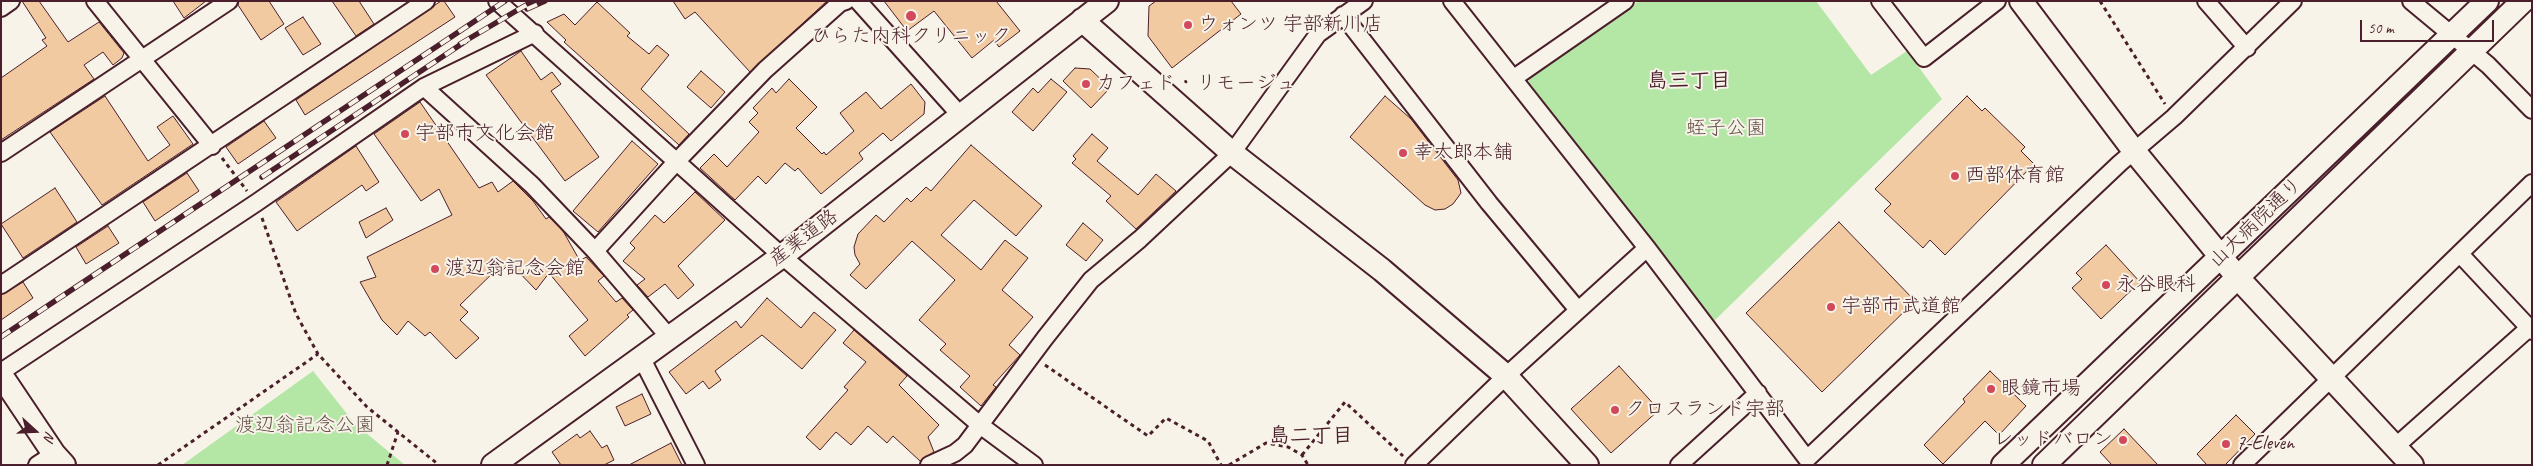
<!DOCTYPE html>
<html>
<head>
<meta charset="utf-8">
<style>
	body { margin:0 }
	#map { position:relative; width:2533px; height:466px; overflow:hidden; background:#f7f3e8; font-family:Caveat,sans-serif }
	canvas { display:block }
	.frame { position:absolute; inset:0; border:2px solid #4a1f2b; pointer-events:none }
	.north { position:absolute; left:10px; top:406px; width:50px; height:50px; -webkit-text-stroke:4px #f7f3e8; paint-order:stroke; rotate:110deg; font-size:14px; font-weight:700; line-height:20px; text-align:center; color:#4a1f2b }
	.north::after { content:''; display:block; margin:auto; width:18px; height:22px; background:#4a1f2b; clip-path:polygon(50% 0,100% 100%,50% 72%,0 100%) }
	.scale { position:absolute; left:2360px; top:20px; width:134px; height:22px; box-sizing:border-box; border:2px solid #4a1f2b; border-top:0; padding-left:6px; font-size:15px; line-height:18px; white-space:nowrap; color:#4a1f2b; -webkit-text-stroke:4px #f7f3e8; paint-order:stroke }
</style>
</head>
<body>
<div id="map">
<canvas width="2533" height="466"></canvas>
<div class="frame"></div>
<div class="north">N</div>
<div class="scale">50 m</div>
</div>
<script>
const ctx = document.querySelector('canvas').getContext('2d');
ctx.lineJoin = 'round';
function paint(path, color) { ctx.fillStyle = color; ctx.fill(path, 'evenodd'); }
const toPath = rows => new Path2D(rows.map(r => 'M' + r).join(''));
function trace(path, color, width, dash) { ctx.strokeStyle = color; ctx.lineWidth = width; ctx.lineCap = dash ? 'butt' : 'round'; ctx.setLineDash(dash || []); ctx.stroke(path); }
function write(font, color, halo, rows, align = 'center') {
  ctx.font = font + ' Caveat,"Klee One",sans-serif'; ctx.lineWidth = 4; ctx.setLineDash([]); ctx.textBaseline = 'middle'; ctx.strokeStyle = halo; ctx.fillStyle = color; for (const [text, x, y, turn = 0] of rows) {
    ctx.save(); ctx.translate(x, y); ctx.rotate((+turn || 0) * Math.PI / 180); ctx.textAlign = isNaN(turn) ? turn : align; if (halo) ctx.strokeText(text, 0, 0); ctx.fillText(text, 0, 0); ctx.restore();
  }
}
const green = toPath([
	[1639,1,1816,1,1871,75,1907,51,1942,99,1714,321,1528,83,1531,74],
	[313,371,355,424,405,465,182,465]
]);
const building = toPath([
	[22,1,39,1,68,42,99,22,124,53,122,58,113,65,103,52,84,65,94,79,1,140,1,78,47,46,42,40,46,38,22,1],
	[173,1,206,1,184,18,173,1],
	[239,1,269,1,284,24,261,40,238,5,239,1],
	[332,1,359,1,374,24,356,36,332,1],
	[441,1,444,1,455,17,305,115,296,100,441,1],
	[673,1,827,1,750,72,695,12,685,19,673,1],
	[884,1,996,1,1020,31,999,47,994,40,972,58,934,11,907,31,884,1],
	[1156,1,1231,1,1241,14,1172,68,1148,36,1149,6,1156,1],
	[597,2,630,33,627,36,649,54,657,45,669,55,641,89,689,134,679,145,564,42,566,40,547,22,564,14,575,25,597,2],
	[303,17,321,44,303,55,285,28,303,17],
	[521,51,541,80,552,72,561,84,551,91,599,157,565,181,486,75,521,51],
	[1075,68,1090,69,1110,88,1091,108,1063,81,1075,68],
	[701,71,725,92,711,108,687,87,701,71],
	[789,79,817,107,796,128,822,154,824,152,826,155,854,131,840,113,866,92,881,109,911,84,925,102,924,114,891,141,883,133,859,153,863,159,821,194,798,168,795,171,785,163,766,184,758,176,735,200,700,168,714,154,727,167,759,132,749,122,758,113,753,108,772,88,776,93,789,79],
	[1051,79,1067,92,1033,131,1012,112,1033,88,1038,93,1051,79],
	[105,96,148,161,170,145,157,127,173,116,193,144,102,205,50,132,105,96],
	[1385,96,1411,119,1458,180,1461,193,1453,204,1445,209,1435,210,1425,205,1350,137,1385,96],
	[1967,96,1982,111,1985,108,2025,147,2021,151,2034,164,1945,255,1930,240,1923,248,1884,211,1891,204,1875,189,1967,96],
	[420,102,479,188,492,182,498,192,513,181,533,201,546,219,549,217,563,231,580,261,586,257,604,276,598,281,616,302,622,298,633,310,627,315,629,317,585,356,569,336,588,320,549,273,536,290,510,263,502,271,499,267,460,305,468,312,460,320,479,338,456,359,430,332,425,336,408,321,397,335,382,320,360,282,376,277,367,257,452,215,439,189,421,201,374,134,420,102],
	[264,121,276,138,238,164,226,147,264,121],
	[1092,134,1108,148,1097,161,1138,195,1156,174,1176,191,1136,229,1106,201,1111,196,1072,163,1076,159,1073,156,1092,134],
	[632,141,658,164,598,232,573,211,632,141],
	[971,145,1042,206,1016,236,974,200,941,235,981,270,1005,240,1028,258,1002,290,1033,317,1009,345,1020,355,993,385,996,387,981,406,960,387,970,376,940,350,946,344,919,320,955,280,912,241,866,289,850,275,860,264,855,255,854,247,858,234,876,215,884,222,907,198,911,202,926,187,931,191,971,145],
	[356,146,379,182,366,191,362,185,297,231,276,202,356,146],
	[187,173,199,191,155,221,143,202,187,173],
	[55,188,77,222,23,258,1,224,55,188],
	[695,192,725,220,678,266,694,285,678,299,665,284,648,297,637,285,645,279,623,261,635,248,630,243,655,215,664,223,695,192],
	[386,208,393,220,366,238,359,222,386,208],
	[1839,222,1915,301,1822,392,1746,313,1839,222],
	[1083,223,1103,240,1086,261,1066,245,1083,223],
	[108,226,119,243,86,264,76,247,108,226],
	[2106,245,2140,282,2101,319,2072,288,2082,279,2076,273,2106,245],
	[23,282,33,298,1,320,1,295,23,282],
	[767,298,801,328,814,312,836,330,802,369,762,335,715,371,721,380,709,389,703,381,686,394,669,372,736,321,741,328,767,298],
	[854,330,907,376,899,385,939,425,928,437,934,452,920,461,893,436,887,443,868,426,851,445,836,432,820,450,806,437,848,390,844,387,866,362,843,343,854,330],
	[1619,366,1659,410,1611,453,1571,409,1619,366],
	[1990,371,2026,406,1999,435,1985,421,1943,464,1924,445,1965,402,1963,399,1990,371],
	[642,394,651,414,625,426,616,407,642,394],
	[2236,415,2255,434,2225,465,2207,465,2197,454,2236,415],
	[2124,429,2158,465,2112,465,2100,452,2124,429],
	[590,431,602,448,607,445,614,460,604,465,561,465,552,452,577,434,580,438,590,431],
	[671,443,682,465,629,465,671,443]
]);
const path = toPath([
	[2100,1,2165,104],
	[222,158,247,191],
	[262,218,296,314,318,354,367,407,439,465],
	[1045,365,1148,436,1166,418,1208,441,1221,465],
	[1302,455,1345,402,1403,456],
	[158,465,318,354],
	[387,465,398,432],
	[1229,465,1266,443,1288,447,1302,455,1308,465]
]);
const street = toPath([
	[95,1,212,146],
	[497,1,782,256,980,425,1034,465],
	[858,1,961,116],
	[1452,1,1647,248,1807,459,2120,163,2174,117,2293,1],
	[1880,1,1924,58,1997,1],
	[2206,1,2247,48],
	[2411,1,2488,65,2532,110],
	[1,8,11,1],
	[1343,15,1489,203,1578,310],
	[1514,78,1625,1],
	[424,87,532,185,595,251,669,337],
	[1,153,229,1],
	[595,251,677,161,765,70,840,3,846,1],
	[2460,254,2532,331],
	[1,285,426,1],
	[641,357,696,465],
	[1,372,256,203,424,87,535,33],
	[2395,447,2529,328],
	[37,465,54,454],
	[929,465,955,453,965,445,1045,338,1091,280,1140,239,1232,153,1318,34,1364,1],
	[1414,465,1506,376,1647,248],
	[1679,465,1758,393],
	[2242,465,2532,183]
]);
const secondary = toPath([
	[2021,1,2134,151,2239,279,2412,465],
	[1082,20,1232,153,1382,270,1506,376,1587,465],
	[1,375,54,454,64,465],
	[493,465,782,256,1107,1],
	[2003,465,2487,1],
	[2044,465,2523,1]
]);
const rail = toPath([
	[527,9,545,1],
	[460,44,533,1],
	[262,177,466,41],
	[1,337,505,1]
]);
const markers = [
	[911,16,6,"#d1495b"],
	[1188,25,5,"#d1495b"],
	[1086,84,5,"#d1495b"],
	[405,134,5,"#d1495b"],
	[1403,153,5,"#d1495b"],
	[1955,176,5,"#d1495b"],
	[435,269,5,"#d1495b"],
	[2106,285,5,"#d1495b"],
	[1831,307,5,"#d1495b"],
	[1991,389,5,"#d1495b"],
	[1615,410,5,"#d1495b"],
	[2123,440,5,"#d1495b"],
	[2226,444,5,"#d1495b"]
];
const poiNames = [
	["ウォンツ 宇部新川店",1198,25],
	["ひらた内科クリニック",911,37,"center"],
	["カフェド・リモージュ",1096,84],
	["宇部市文化会館",415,134],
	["幸太郎本舗",1413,153],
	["西部体育館",1965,176],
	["渡辺翁記念会館",445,269],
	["永谷眼科",2116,285],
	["宇部市武道館",1841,307],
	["眼鏡市場",2001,389],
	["クロスランド宇部",1625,410],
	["レッドバロン",2113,440,"right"],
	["7-Eleven",2236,444]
];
const parkNames = [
	["蛭子公園",1726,129],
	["渡辺翁記念公園",305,426]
];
const streetNames = [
	["山大病院通り",2256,223,-44],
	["産業道路",804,238,-37]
];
const neighbourhoodNames = [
	["島三丁目",1689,81],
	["島二丁目",1311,436]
];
paint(green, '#b4e6a6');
paint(building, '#f2caa2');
trace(building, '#4a1f2b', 1);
trace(street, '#4a1f2b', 20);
trace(secondary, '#4a1f2b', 26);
trace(path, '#4a1f2b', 3, [4, 4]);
trace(street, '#f7f3e8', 16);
trace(secondary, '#f7f3e8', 22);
trace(rail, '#4a1f2b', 5.5);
trace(rail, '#f7f3e8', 4, [11]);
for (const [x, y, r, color] of markers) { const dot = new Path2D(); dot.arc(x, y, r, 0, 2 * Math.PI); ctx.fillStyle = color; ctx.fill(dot); trace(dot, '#f7f3e8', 2); }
write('20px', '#4a1f2b', '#f7f3e8', poiNames, 'left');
write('20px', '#64514a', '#f7f3e8', parkNames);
write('20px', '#4a1f2b', '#f7f3e8', streetNames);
write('bold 21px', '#4a1f2b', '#f7f3e8', neighbourhoodNames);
</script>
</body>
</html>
